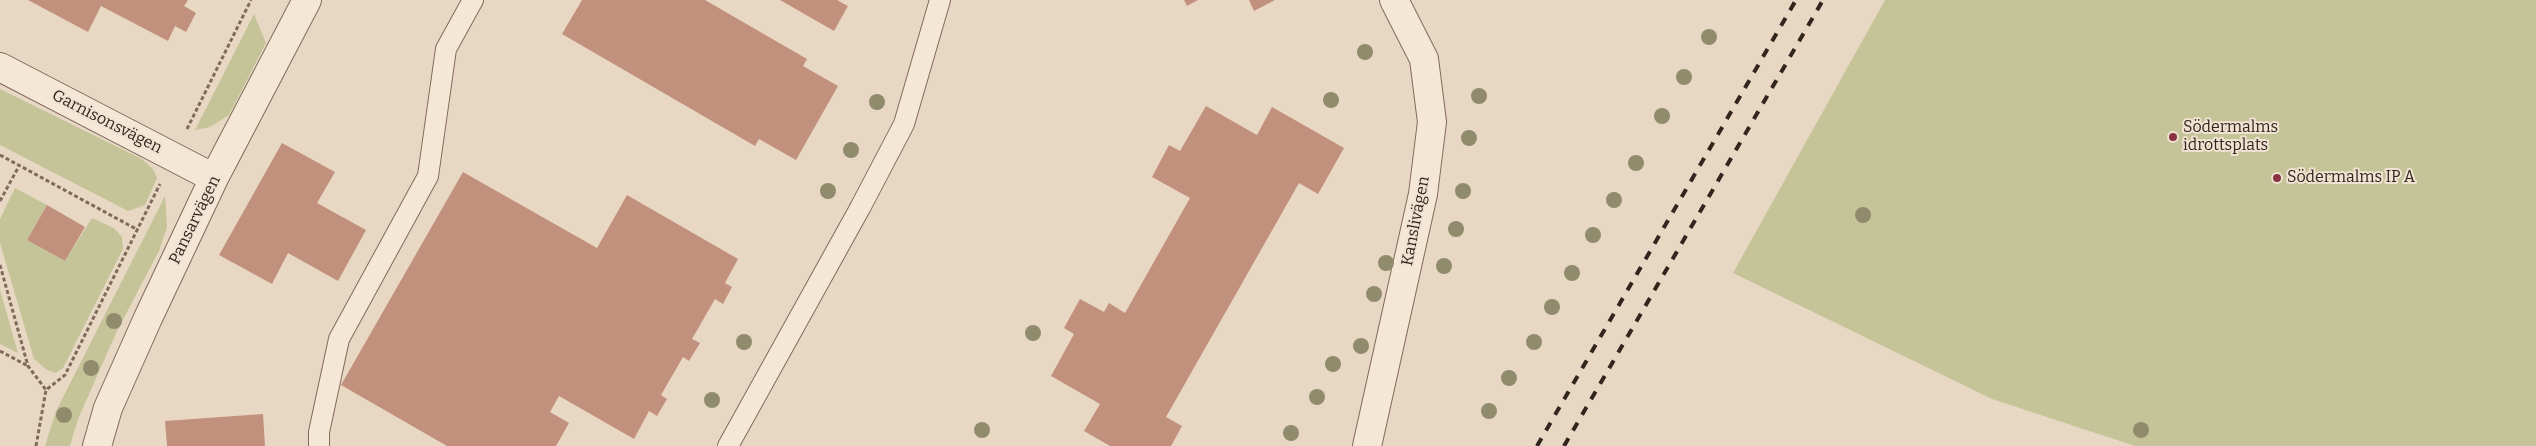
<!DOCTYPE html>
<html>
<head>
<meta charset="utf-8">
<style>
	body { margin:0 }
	canvas { display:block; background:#e8d8c3 }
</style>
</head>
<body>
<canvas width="2536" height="446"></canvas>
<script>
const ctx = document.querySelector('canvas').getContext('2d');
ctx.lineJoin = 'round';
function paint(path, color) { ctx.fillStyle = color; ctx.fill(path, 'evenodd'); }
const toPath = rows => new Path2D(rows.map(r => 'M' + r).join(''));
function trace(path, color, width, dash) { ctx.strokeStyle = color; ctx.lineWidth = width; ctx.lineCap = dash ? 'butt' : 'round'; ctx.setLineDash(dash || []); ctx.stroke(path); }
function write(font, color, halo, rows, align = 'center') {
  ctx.font = font + ' Bitter,serif'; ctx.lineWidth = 4; ctx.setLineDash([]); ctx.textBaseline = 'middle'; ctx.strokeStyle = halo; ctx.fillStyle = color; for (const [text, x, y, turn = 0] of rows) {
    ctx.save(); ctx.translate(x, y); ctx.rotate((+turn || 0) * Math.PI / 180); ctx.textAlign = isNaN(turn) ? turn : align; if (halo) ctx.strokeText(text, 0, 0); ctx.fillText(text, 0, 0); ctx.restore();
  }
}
const green = toPath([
	[1885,0,2536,0,2536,446,2135,446,1992,399,1733,273],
	[254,14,266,43,229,115,210,127,195,130],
	[0,89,142,159,153,169,157,178,145,205,128,211,0,145],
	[15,188,47,205,27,240,65,261,92,218,114,228,122,237,123,249,63,368,56,373,47,370,34,359,0,243,0,219],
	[165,196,167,227,159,251,117,331,78,419,70,446,45,446,56,411],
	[0,290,18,353,0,344]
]);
const building = toPath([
	[28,0,188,0,184,6,196,13,186,32,175,26,168,41,101,6,88,32],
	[582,0,705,0,807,59,803,66,838,86,796,160,759,139,755,146,562,34],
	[780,0,837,0,848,6,834,31],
	[1184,0,1198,0,1187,6],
	[1249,0,1275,0,1254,11],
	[1206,106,1257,135,1272,107,1344,148,1318,194,1299,183,1166,417,1182,426,1171,446,1110,446,1084,431,1100,404,1051,376,1074,334,1064,328,1080,299,1104,312,1109,303,1125,313,1190,198,1152,177,1169,145,1180,151],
	[282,143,335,172,317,203,366,230,338,281,288,253,272,284,219,255],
	[463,172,597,248,627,195,738,259,725,283,732,287,723,304,715,299,692,339,700,343,689,361,683,357,661,395,667,399,657,416,649,411,634,439,559,396,550,412,569,423,556,446,447,446,341,385],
	[47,205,85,227,65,261,27,240],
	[263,414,265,446,167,446,165,421]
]);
const path = toPath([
	[187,129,251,0],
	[0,155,138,230],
	[0,201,19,166],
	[0,265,28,366,46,390],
	[0,351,28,366],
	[36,446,46,390,65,375,160,184]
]);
const lane = toPath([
	[319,446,319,432,339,339,428,176,446,49,473,0],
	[728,446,860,208,904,124,940,0]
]);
const street = toPath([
	[0,67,214,178],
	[97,446,108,408,148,318,214,178,307,0],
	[1367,446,1423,194,1432,122,1424,59,1394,0]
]);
const rail = toPath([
	[1537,446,1796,0],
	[1564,446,1823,0]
]);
const trees = [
	[1709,37],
	[1365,52],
	[1684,77],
	[1479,96],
	[1331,100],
	[877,102],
	[1662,116],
	[1469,138],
	[851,150],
	[1636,163],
	[828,191],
	[1463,191],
	[1614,200],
	[1863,215],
	[1456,229],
	[1593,235],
	[1386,263],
	[1444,266],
	[1572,273],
	[1374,294],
	[1552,307],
	[114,321],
	[1033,333],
	[744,342],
	[1534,342],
	[1361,346],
	[1333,364],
	[91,368],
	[1509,378],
	[1317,397],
	[712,400],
	[1489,411],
	[64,415],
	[982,430],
	[2141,430],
	[1291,433]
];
const markers = [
	[2173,137,5,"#88333f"],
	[2277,178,5,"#88333f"]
];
const streetNames = [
	["Garnisonsvägen",107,122,27],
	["Pansarvägen",195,220,-64],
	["Kanslivägen",1416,221,-79]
];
const poiNames = [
	["Södermalms",2183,128],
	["idrottsplats",2183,146],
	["Södermalms IP A",2287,178]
];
paint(green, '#c5c499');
paint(building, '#c2917d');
trace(lane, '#806a5c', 22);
trace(street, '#806a5c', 30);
trace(path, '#806a5c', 3, [4, 2.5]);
trace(lane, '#f4e7d5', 20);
trace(street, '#f4e7d5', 28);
trace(rail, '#32251e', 4, [9, 9]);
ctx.fillStyle = '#908b6d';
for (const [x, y] of trees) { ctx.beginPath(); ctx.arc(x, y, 8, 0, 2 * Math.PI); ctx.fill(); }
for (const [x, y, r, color] of markers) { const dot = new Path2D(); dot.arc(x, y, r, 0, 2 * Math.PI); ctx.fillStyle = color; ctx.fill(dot); trace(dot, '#f0e3d2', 2); }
write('16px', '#32251e', '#f0e3d2', streetNames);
write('16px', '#32251e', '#f0e3d2', poiNames, 'left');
</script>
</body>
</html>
